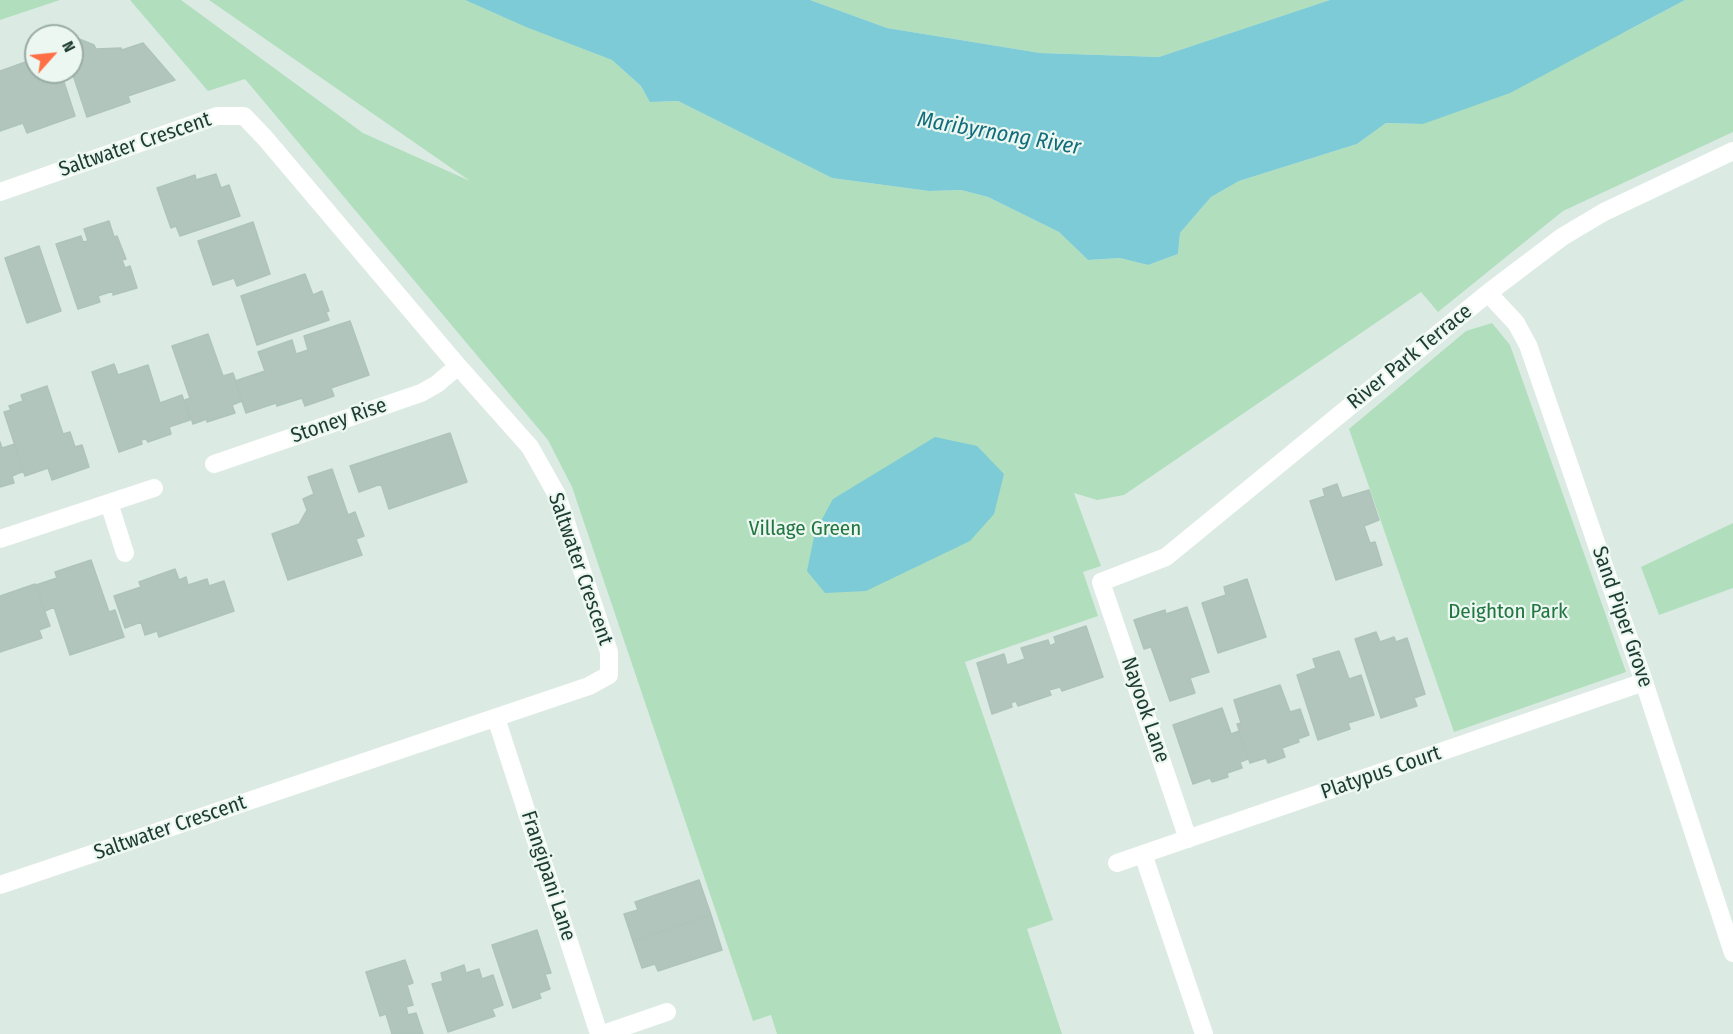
<!DOCTYPE html>
<html>
<head>
<meta charset="utf-8">
<style>
	body { margin:0 }
	#map { position:relative; width:1733px; height:1034px; overflow:hidden; background:#dceae4; font-family:"Fira Sans Condensed",sans-serif }
	canvas { display:block }
	.north { position:absolute; left:24px; top:24px; width:60px; height:60px; box-sizing:border-box; background:#ecf7f1; border:2px solid #99aca5; border-radius:50%; rotate:63deg; font-size:16px; font-weight:700; line-height:24px; text-align:center; color:#1c3b32 }
	.north::after { content:''; display:block; margin:auto; width:21px; height:27px; background:#ff6f45; clip-path:polygon(50% 0,100% 100%,50% 72%,0 100%) }
</style>
</head>
<body>
<div id="map">
<canvas width="1733" height="1034"></canvas>
<div class="north">N</div>
</div>
<script>
const ctx = document.querySelector('canvas').getContext('2d');
ctx.lineJoin = 'round';
function paint(path, color) { ctx.fillStyle = color; ctx.fill(path, 'evenodd'); }
const toPath = rows => new Path2D(rows.map(r => 'M' + r).join(''));
function trace(path, color, width, dash) { ctx.strokeStyle = color; ctx.lineWidth = width; ctx.lineCap = dash ? 'butt' : 'round'; ctx.setLineDash(dash || []); ctx.stroke(path); }
function write(font, color, halo, rows, align = 'center') {
  ctx.font = font + ' "Fira Sans Condensed",sans-serif'; ctx.lineWidth = 4.5; ctx.setLineDash([]); ctx.textBaseline = 'middle'; ctx.strokeStyle = halo; ctx.fillStyle = color; for (const [text, x, y, turn = 0] of rows) {
    ctx.save(); ctx.translate(x, y); ctx.rotate((+turn || 0) * Math.PI / 180); ctx.textAlign = isNaN(turn) ? turn : align; if (halo) ctx.strokeText(text, 0, 0); ctx.fillText(text, 0, 0); ctx.restore();
  }
}
const green = toPath([
	[0,0,60,0,0,20],
	[130,0,181,0,363,133,470,181,209,0,465,0,527,27,612,60,641,86,651,102,678,101,832,178,929,191,961,190,988,197,1059,232,1088,260,1120,258,1148,265,1178,254,1180,233,1211,197,1239,181,1357,144,1386,123,1423,124,1627,31,1685,0,1733,0,1733,132,1563,211,1438,312,1421,292,1124,495,1097,500,1074,493,1101,566,1083,572,1098,616,965,662,1053,920,1027,929,1062,1034,777,1034,771,1015,753,1021,572,487,548,440,245,79,208,91],
	[810,0,1330,0,1159,57,1040,53,887,28],
	[1492,323,1510,345,1626,672,1454,732,1349,429,1466,331],
	[1733,523,1733,588,1659,615,1641,567]
]);
const water = toPath([
	[465,0,810,0,887,28,1040,53,1159,57,1330,0,1685,0,1510,93,1423,124,1386,123,1357,144,1239,181,1211,197,1180,233,1178,254,1148,265,1120,258,1088,260,1059,232,988,197,961,190,929,191,832,178,678,101,650,102,641,86,612,60,526,27],
	[935,437,977,446,1004,474,994,514,970,541,866,591,825,593,807,571,815,532,833,499]
]);
const building = toPath([
	[57,30,94,45,96,49,121,48,122,50,143,43,175,80,128,96,130,102,87,117,72,72,72,36,59,36,57,30],
	[31,60,36,72,53,72,58,84,64,82,75,116,27,133,23,123,0,131,0,71,31,60],
	[216,174,221,188,229,185,240,216,180,236,176,226,171,228,157,188,195,175,196,180,216,174],
	[109,221,114,237,117,236,126,259,122,260,125,268,130,266,137,288,113,295,113,291,98,296,100,302,78,309,56,244,81,236,83,242,88,241,84,229,109,221],
	[253,222,270,274,237,286,234,278,213,285,198,241,253,222],
	[39,246,61,311,27,323,5,258,39,246],
	[305,274,313,295,322,291,329,311,326,312,329,320,257,345,241,296,305,274],
	[350,321,369,375,331,388,334,396,305,406,302,398,277,406,276,403,246,413,235,381,265,371,258,352,292,340,296,354,308,350,304,336,350,321],
	[208,334,223,376,233,373,242,401,232,405,235,413,207,422,207,419,193,424,185,400,190,398,172,346,208,334],
	[114,364,118,375,148,365,160,403,182,395,190,420,169,427,171,434,148,442,146,439,141,440,142,444,119,452,92,372,114,364],
	[47,386,63,434,70,432,75,447,82,445,89,467,52,480,48,468,25,476,4,412,11,410,9,406,23,401,21,395,47,386],
	[450,433,467,482,389,509,381,484,359,492,350,466,450,433],
	[0,442,2,448,15,444,24,471,12,476,14,483,0,487,0,442],
	[332,469,348,515,355,512,364,536,356,539,362,555,288,580,272,534,299,524,307,510,303,499,314,494,308,477,332,469],
	[1337,484,1342,498,1369,490,1379,520,1364,526,1370,543,1375,542,1382,565,1336,580,1310,501,1325,496,1323,489,1337,484],
	[91,560,109,612,115,610,124,637,70,655,54,607,45,611,36,585,57,578,55,572,91,560],
	[175,569,179,580,186,577,188,585,207,579,209,586,224,581,234,611,159,637,157,631,145,635,141,622,125,628,114,596,141,587,139,582,175,569],
	[1247,579,1266,637,1218,653,1202,603,1226,595,1224,587,1247,579],
	[35,584,50,626,39,630,42,638,0,652,0,596,35,584],
	[1187,607,1209,672,1190,678,1195,693,1170,701,1151,647,1144,649,1134,620,1165,610,1166,614,1187,607],
	[1086,626,1103,677,1062,691,1060,687,1049,690,1051,695,1018,706,1016,701,1011,703,1012,707,992,714,977,663,1004,654,1007,665,1025,659,1021,648,1048,640,1050,646,1056,643,1054,637,1086,626],
	[1376,632,1380,642,1394,637,1396,642,1407,638,1425,694,1414,698,1417,706,1381,718,1355,639,1376,632],
	[1339,651,1349,679,1361,675,1374,715,1348,723,1350,729,1318,740,1297,675,1316,668,1313,659,1339,651],
	[1280,685,1290,712,1300,709,1309,735,1298,739,1299,742,1282,748,1285,757,1268,763,1266,758,1250,763,1237,724,1241,723,1234,700,1280,685],
	[1222,708,1231,734,1239,731,1248,759,1240,762,1242,768,1227,773,1228,777,1212,782,1210,778,1193,784,1173,725,1222,708],
	[699,880,711,915,633,941,624,914,638,910,635,902,699,880],
	[711,915,722,950,658,971,655,964,642,968,633,941,711,915],
	[537,930,551,973,545,974,550,989,539,993,541,998,513,1008,492,945,537,930],
	[405,960,413,983,407,985,413,1005,406,1007,408,1015,416,1013,423,1034,392,1034,386,1014,380,1016,366,972,405,960],
	[464,965,466,973,479,969,482,979,493,975,503,1005,492,1009,495,1016,448,1032,432,984,443,981,441,973,464,965]
]);
const minor = toPath([
	[0,192,217,116,244,116,265,138,458,366,530,447,557,495,609,652,609,675,589,686,0,885],
	[1488,293,1516,323,1528,345,1644,682,1733,953],
	[214,464,421,393,437,384,458,366],
	[109,503,125,553],
	[0,539,154,488],
	[496,718,599,1034],
	[1188,839,1101,582,1166,557,1488,293,1562,237,1604,212,1733,151],
	[1143,854,1204,1034],
	[1117,863,1644,682],
	[603,1034,667,1012]
]);
const streetNames = [
	["Saltwater Crescent",135,145,-19],
	["River Park Terrace",1410,357,-39],
	["Stoney Rise",339,421,-19],
	["Saltwater Crescent",580,569,71],
	["Sand Piper Grove",1622,617,71],
	["Nayook Lane",1145,710,71],
	["Platypus Court",1381,773,-19],
	["Saltwater Crescent",170,828,-19],
	["Frangipani Lane",548,876,72]
];
const parkNames = [
	["Village Green",805,529],
	["Deighton Park",1508,612]
];
const waterNames = [
	["Maribyrnong River",999,134,10]
];
paint(green, '#b1dfbd');
paint(water, '#7ccbd7');
paint(building, '#b1c5bc');
trace(building, '#aec4bb', 1.5);
trace(minor, '#fff', 18);
write('21px', '#1c3b32', '#ecf7f1', streetNames);
write('21px', '#227641', '#ecf7f1', parkNames);
write('italic 22px', '#116d7c', '#ecf7f1', waterNames);
</script>
</body>
</html>
